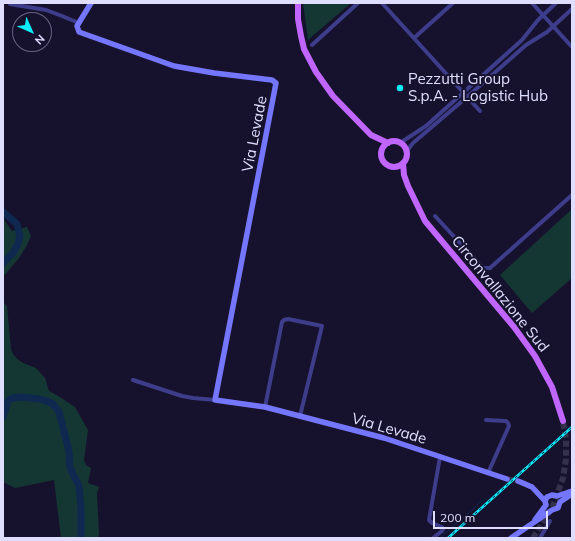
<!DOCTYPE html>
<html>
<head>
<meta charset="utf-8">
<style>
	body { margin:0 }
	#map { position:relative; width:575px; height:541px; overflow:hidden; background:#16122d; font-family:Mulish,sans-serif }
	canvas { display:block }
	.frame { position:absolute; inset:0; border:4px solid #e0deff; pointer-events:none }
	.north { position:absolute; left:12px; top:12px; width:40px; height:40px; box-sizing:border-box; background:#16122d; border:1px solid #676481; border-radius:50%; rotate:135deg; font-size:11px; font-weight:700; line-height:16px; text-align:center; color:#e0deff }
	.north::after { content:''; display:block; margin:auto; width:14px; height:18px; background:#0bedfe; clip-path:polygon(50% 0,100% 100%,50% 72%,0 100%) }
	.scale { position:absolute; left:433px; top:511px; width:115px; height:18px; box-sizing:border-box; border:2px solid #e0deff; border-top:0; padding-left:5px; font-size:12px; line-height:14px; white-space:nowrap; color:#e0deff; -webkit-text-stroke:3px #16122d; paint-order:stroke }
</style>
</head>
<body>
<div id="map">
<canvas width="575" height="541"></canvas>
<div class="frame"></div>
<div class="north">N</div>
<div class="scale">200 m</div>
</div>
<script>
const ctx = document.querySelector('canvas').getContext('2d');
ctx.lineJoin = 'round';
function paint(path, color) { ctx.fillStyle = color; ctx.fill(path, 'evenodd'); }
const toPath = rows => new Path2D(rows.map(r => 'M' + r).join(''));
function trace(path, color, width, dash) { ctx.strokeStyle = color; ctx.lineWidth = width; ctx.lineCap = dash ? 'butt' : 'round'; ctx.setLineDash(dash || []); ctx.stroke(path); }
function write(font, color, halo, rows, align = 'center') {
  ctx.font = font + ' Mulish,sans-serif'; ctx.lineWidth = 4; ctx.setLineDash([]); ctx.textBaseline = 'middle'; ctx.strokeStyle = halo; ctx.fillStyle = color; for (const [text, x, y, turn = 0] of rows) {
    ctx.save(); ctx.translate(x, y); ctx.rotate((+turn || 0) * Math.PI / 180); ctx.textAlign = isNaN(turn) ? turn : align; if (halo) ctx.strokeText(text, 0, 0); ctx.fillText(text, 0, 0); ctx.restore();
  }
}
const green = toPath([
	[303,3,351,3,308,40],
	[572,209,572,278,532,313,500,275],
	[3,218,12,231,27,227,31,236,27,245,19,258,3,277],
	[3,302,7,306,11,349,13,354,17,359,23,363,36,368,45,378,49,391,60,397,75,407,88,430,84,460,86,465,91,468,88,483,99,487,97,493,99,533,98,538,61,538,54,480,15,488,3,482]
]);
const stream = toPath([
	[440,538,483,500]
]);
const river = toPath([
	[3,212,17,224,20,236,18,244,13,253,3,263],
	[3,417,8,401,12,398,19,397,40,399,47,401,53,404,59,412,69,451,70,468,79,486,81,508,81,538]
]);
const secondaryTunnel = toPath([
	[507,479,518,481]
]);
const primaryTunnel = toPath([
	[533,538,553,506,563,478,566,459,566,439,563,421]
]);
const street = toPath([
	[382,3,480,111],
	[532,3,572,47],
	[10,4,46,10,62,16,79,23],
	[414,38,453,3],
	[312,45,358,3],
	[400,143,426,126,522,40,538,20,556,3],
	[406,152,413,143,467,97,526,45,547,32,572,9],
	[435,216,483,268,490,268,572,195],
	[133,380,182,396,193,398,215,400],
	[265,407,282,322,284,320,288,319,322,326,300,416],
	[486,420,506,421,508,423,509,426,488,473],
	[433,538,442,531,443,529,442,527,432,523,429,520,440,457],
	[540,538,550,521]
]);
const secondary = toPath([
	[91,3,77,26,79,32,174,66,214,73,272,80,276,83,215,400,265,407,384,438,507,479],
	[518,481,532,487,545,501],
	[535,520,546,505,545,501,547,497,552,495,557,496,572,491],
	[511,538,552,510,558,508,560,502,572,494]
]);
const primary = toPath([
	[298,3,298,19,301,36,304,49,316,72,333,96,371,135,388,143],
	'381 154a13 13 0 1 1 26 0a13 13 0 1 1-26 0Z',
	[403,163,404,175,408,186,425,221,514,327,535,356,552,387,563,421]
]);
const rail = toPath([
	[448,538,572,427]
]);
const markers = [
	[400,88,4,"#0bedfe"]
];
const poiNames = [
	["Pezzutti Group",408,79],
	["S.p.A. - Logistic Hub",408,96]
];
const streetNames = [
	["Via Levade",255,134,-79],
	["Circonvallazione Sud",500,294,51],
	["Via Levade",389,429,16]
];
paint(green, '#153734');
trace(stream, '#0e2850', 1);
trace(river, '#0e2850', 7);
trace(secondaryTunnel, '#34314c', 5.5, [5.5, 3]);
trace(primaryTunnel, '#34314c', 6, [6, 3]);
trace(street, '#3e3d8b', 4);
trace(secondary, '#7576fe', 5.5);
trace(primary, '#c065fe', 6);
trace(rail, '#0bedfe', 2.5);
trace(rail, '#16122d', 1, [3]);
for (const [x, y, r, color] of markers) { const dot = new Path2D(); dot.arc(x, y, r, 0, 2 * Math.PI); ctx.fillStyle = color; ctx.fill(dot); trace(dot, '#16122d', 1.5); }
write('15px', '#e0deff', '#16122d', poiNames, 'left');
write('15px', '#e0deff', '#16122d', streetNames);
</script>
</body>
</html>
